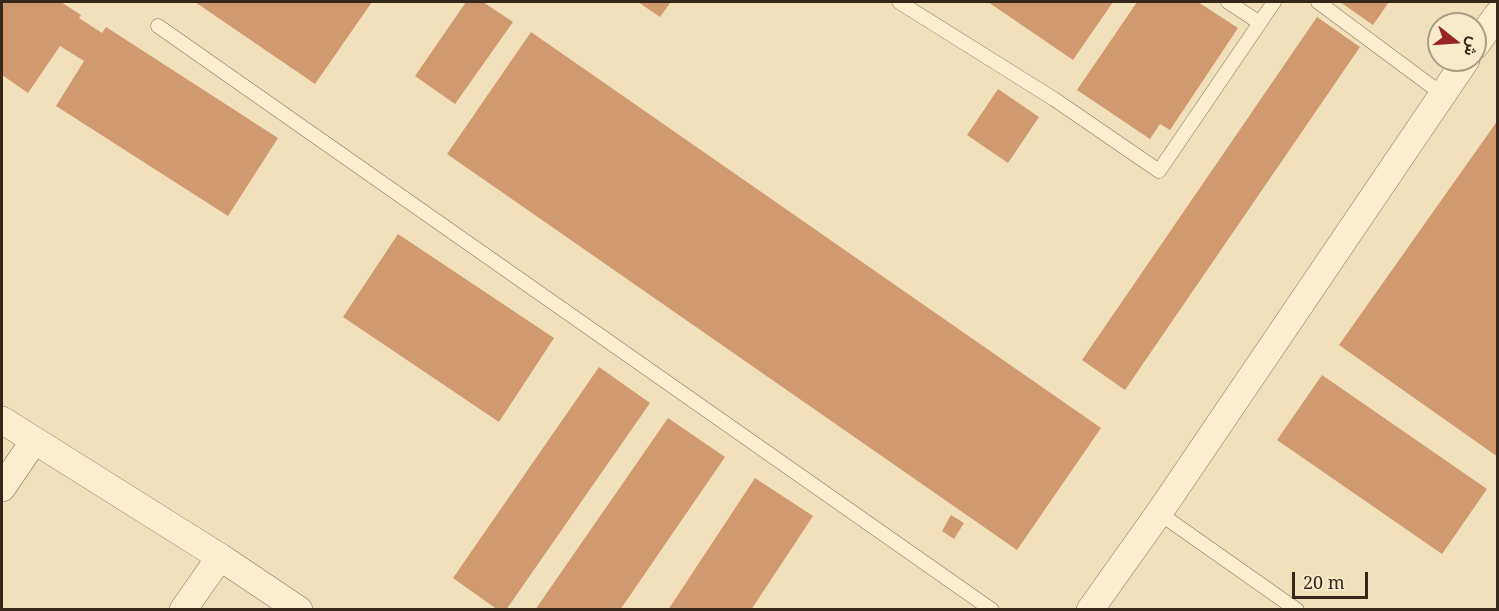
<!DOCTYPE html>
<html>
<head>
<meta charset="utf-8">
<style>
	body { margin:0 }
	#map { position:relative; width:1499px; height:611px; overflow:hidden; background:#f0e1bb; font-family:"Noto Serif",Vazirmatn,serif }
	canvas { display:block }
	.frame { position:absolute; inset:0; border:3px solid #35281a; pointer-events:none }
	.north { position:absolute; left:1427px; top:12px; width:60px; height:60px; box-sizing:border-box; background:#f7ebca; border:2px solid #a99d84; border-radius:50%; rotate:107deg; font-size:16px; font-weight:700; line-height:24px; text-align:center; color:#35281a }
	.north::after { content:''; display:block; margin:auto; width:21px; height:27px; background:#992321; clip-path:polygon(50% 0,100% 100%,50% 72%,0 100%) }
	.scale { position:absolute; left:1292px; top:572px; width:76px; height:27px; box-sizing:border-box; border:3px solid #35281a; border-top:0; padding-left:8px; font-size:18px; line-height:21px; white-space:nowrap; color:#35281a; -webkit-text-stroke:4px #f7ebca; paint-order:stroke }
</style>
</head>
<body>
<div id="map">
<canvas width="1499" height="611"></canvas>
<div class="frame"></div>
<div class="north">ش</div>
<div class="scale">20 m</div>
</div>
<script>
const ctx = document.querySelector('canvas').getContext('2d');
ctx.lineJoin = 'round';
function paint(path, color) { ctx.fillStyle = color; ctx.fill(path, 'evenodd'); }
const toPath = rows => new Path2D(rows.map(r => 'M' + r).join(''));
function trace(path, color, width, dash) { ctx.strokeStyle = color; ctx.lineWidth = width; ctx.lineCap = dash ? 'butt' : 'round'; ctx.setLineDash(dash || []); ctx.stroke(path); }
const building = toPath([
	[2,2,61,2,81,15,79,18,102,33,106,27,278,138,228,216,56,106,84,61,60,46,28,93,2,75],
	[195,2,372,2,315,84],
	[466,2,483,2,513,22,455,104,415,76],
	[638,2,671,2,660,17],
	[988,2,1113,2,1073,60],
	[1137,2,1198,2,1238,28,1170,130,1160,124,1150,139,1077,90],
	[1340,2,1389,2,1373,25],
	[1317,17,1360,47,1125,390,1082,360],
	[531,32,1101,428,1017,550,447,154],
	[998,89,1039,117,1008,163,967,135],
	[1498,120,1498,457,1339,345],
	[398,234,554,338,499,422,343,317],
	[599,367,650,403,506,610,498,610,453,578],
	[1322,375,1487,489,1442,554,1277,440],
	[668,418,725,457,620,610,535,610],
	[755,478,813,516,751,610,668,610],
	[951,515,964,523,954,539,942,531]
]);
const lane = toPath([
	[899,2,1054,99,1159,171,1274,2],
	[1228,2,1260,23],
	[1318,2,1442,94],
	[158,26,992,610],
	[1159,513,1297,610]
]);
const street = toPath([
	[1475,46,1498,14],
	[2,420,220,557,299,610],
	[2,488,34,441],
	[183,610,220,557],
	[1090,610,1159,513,1466,60]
]);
paint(building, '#d09a6e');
trace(lane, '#877154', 15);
trace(street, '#877154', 28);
trace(lane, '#fbeece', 14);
trace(street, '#fbeece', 27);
</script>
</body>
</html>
